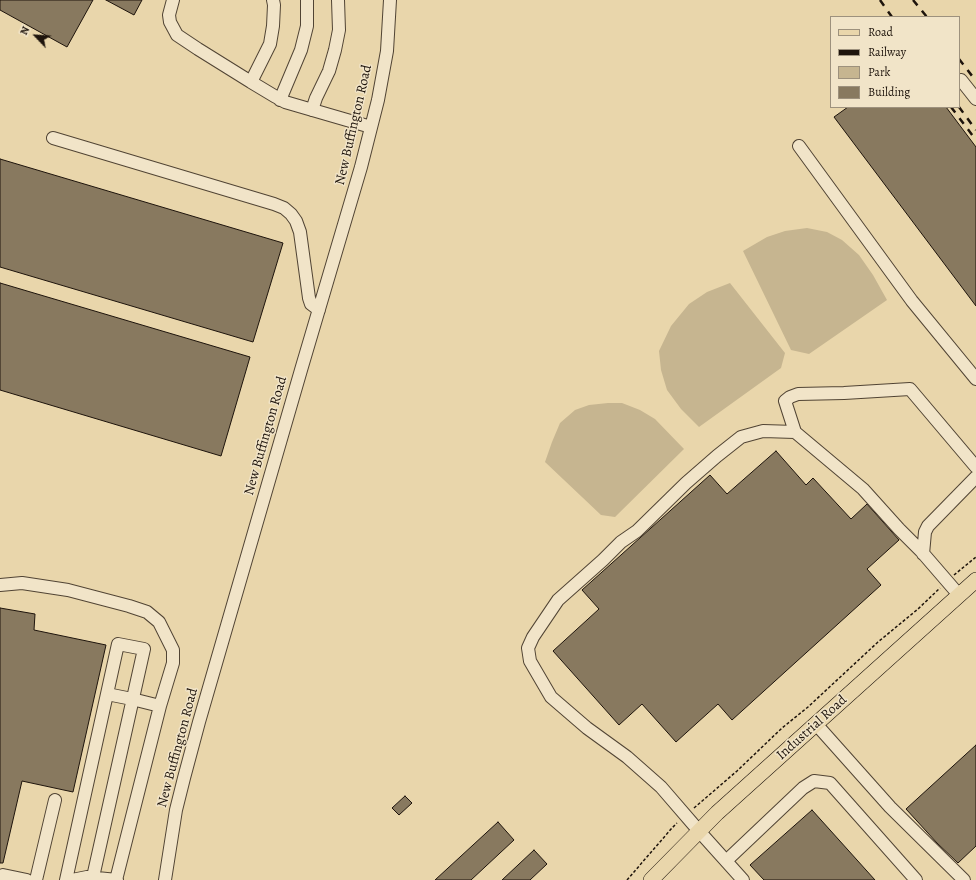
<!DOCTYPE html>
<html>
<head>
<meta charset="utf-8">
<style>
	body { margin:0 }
	#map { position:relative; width:976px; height:880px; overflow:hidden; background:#e9d6ab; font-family:Alegreya,serif }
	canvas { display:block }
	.legend { position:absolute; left:830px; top:16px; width:130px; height:92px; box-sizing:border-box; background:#f1e4c8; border:1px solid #9d917d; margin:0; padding:5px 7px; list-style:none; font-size:12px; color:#1e140c }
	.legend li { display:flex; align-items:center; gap:8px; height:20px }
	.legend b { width:20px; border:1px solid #9d917d }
	.north { position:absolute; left:16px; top:16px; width:40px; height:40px; -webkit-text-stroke:3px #f1e4c8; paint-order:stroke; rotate:295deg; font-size:11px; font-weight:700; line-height:16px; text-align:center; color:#1e140c }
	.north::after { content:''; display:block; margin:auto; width:14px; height:18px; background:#1e140c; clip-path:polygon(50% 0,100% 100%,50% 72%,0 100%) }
</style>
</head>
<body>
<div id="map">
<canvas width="976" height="880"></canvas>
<ul class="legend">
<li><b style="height:5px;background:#e9d6ab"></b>Road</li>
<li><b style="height:5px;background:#1e140c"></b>Railway</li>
<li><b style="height:11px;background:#c6b590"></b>Park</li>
<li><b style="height:11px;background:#88795f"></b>Building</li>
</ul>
<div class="north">N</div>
</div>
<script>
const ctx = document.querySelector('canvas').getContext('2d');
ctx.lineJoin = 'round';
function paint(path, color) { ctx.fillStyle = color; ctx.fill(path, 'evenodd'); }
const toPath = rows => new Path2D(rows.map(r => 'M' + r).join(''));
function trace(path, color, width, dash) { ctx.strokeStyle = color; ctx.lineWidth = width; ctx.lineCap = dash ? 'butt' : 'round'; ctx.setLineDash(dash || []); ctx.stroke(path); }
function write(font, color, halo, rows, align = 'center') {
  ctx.font = font + ' Alegreya,serif'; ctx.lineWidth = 3; ctx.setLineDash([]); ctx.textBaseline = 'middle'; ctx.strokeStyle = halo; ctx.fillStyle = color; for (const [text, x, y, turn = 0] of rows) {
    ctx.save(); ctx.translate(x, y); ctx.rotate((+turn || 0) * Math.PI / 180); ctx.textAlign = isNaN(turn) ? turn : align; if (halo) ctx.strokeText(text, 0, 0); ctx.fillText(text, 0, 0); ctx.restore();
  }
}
const green = toPath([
	[807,228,827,232,842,240,859,255,873,275,887,300,809,354,791,350,743,251,767,237,785,231],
	[730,283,785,353,781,368,699,427,681,409,667,390,661,370,659,351,671,326,689,304,707,292],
	[608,403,622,403,640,410,655,419,684,449,615,517,601,515,545,462,552,442,560,423,575,410,589,405]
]);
const building = toPath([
	[0,0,93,0,67,47,0,10,0,0],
	[106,0,142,0,134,15,106,0],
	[848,107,946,107,976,147,976,306,834,117,848,107],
	[0,159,283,243,253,342,0,267,0,159],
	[0,283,250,357,221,456,0,390,0,283],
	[776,451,806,485,813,478,851,519,867,504,899,540,867,569,881,585,732,720,718,704,676,742,642,704,619,725,553,651,599,609,582,590,710,475,727,494,776,451],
	[0,608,35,614,34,630,106,645,73,792,22,781,3,863,0,863,0,608],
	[976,745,976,846,958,863,937,843,906,809,976,745],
	[405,796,412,803,399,815,392,808,405,796],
	[812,810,875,880,764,880,750,865,812,810],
	[498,822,514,840,471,880,435,880,498,822],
	[534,850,547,864,530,880,502,880,534,850]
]);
const path = toPath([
	[954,575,976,557],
	[694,808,737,771,782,728,808,707,878,642,918,609,940,588],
	[627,880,672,828,677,823]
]);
const minor = toPath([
	[173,0,169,15,170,22,177,35,198,49,251,82],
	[273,0,274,5,273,26,270,44,251,82,276,97,285,102,371,127],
	[961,80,976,99],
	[280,100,301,50,307,26,307,0],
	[312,110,316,98,329,71,335,50,339,30,338,0],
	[53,138,274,204,284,208,291,214,296,221,300,232,309,298,311,304,319,310],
	[799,146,912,301,976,379],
	[923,554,925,532,928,526,976,477],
	[0,585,22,583,68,590,129,606,147,612,159,622,173,650,173,663,160,706,116,880],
	[959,595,921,551,899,529,863,489,795,432,785,401,790,397,798,394,844,393,910,389,976,467],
	[107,694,132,699,160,706],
	[816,724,890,807,964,880],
	[726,861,803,788,814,781,830,783,916,880],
	[3,875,27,880],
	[36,880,55,800],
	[66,880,118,644,144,649,93,877],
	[72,880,87,877,117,880],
	[165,880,176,810,184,778,199,722,301,370,361,167,378,100,387,51,390,0],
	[743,880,699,831,661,787,627,757,587,728,551,697,530,661,528,648,533,637,558,600,603,560,621,542,637,531,686,483,717,456,741,437,763,431,795,432]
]);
const major = toPath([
	[651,880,717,813,976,580]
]);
const rail = toPath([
	[880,0,892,17],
	[913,0,927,17],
	[959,59,976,81],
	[951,107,976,140],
	[959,107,976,130]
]);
const streetNames = [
	["New Buffington Road",354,125,-77],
	["New Buffington Road",266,436,-74],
	["Industrial Road",812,728,-42],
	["New Buffington Road",178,748,-75]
];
paint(green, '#c6b590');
paint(building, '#88795f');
trace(building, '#1e140c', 1);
trace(minor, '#514434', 14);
trace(major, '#1e140c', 16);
trace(path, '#1e140c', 1.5, [3, 2]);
trace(minor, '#f1e4c8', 12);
trace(major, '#e9d6ab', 15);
trace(rail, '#1e140c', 2.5, [7, 7]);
write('14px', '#1e140c', '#f1e4c8', streetNames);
</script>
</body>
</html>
